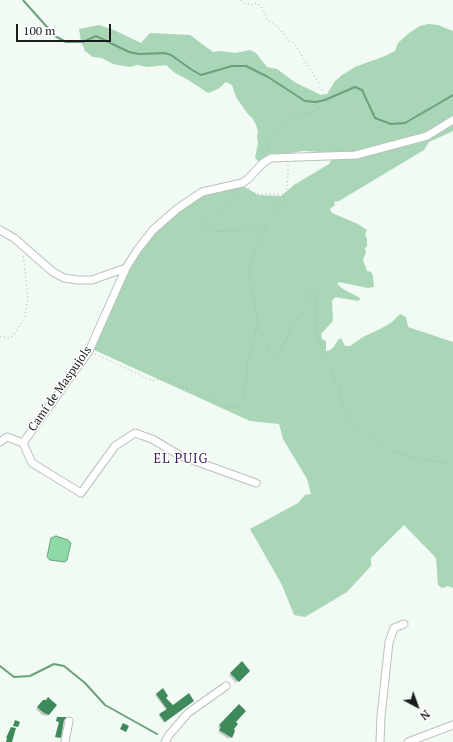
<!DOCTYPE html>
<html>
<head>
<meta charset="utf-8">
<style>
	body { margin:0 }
	#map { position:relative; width:453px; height:742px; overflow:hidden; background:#f1faf3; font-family:"PT Serif",serif }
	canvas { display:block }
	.north { position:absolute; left:397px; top:686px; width:40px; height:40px; -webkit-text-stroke:3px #fff; paint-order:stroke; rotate:139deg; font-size:11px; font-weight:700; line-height:16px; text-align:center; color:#191c1a }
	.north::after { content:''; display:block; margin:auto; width:14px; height:18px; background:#191c1a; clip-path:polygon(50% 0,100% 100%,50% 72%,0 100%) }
	.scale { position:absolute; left:16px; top:24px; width:95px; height:18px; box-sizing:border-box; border:2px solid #191c1a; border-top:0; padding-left:5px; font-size:12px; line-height:14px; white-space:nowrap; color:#191c1a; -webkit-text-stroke:3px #fff; paint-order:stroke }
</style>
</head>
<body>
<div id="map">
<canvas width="453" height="742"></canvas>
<div class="north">N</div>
<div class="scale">100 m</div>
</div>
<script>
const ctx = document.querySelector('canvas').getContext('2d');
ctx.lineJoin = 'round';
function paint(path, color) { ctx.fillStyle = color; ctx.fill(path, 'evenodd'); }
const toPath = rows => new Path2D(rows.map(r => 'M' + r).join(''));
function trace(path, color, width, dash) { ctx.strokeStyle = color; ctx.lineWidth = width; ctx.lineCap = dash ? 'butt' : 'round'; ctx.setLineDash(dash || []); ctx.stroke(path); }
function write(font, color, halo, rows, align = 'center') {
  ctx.font = font + ' "PT Serif",serif'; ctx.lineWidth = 3; ctx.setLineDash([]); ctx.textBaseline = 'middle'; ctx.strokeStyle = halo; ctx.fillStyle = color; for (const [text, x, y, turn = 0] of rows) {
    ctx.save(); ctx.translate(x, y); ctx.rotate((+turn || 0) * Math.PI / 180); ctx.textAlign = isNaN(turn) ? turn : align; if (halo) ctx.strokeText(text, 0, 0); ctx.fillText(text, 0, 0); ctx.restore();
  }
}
const green = toPath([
	[428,24,438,25,453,31,453,116,426,133,356,152,337,153,303,151,271,156,261,162,258,161,255,158,258,143,257,137,258,131,256,125,253,119,247,113,236,97,232,85,226,82,218,89,208,93,190,81,175,73,166,65,148,67,137,65,130,67,113,64,102,58,93,57,85,51,81,41,79,29,99,25,114,30,141,43,150,33,190,35,213,52,221,51,235,53,250,50,256,53,267,67,277,69,296,83,321,95,327,94,335,81,342,75,355,67,385,56,395,51,398,43,409,33,420,26],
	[453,121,453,131,429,142,424,150,339,201,334,202,335,205,330,209,332,213,358,224,367,230,365,235,367,239,367,246,365,248,366,252,363,260,367,271,371,272,373,276,374,287,368,288,339,282,337,284,343,289,360,298,360,299,358,301,335,297,332,301,333,321,321,334,322,339,326,341,326,351,328,351,333,348,338,340,341,338,345,346,350,346,363,337,382,328,392,322,400,314,406,317,408,327,453,342,453,588,448,586,442,588,438,585,436,558,404,525,371,558,371,566,347,592,305,617,294,615,282,585,250,529,298,503,305,495,311,494,307,479,283,439,279,424,250,421,92,349,130,265,155,231,179,211,203,194,243,186,258,195,281,196,294,185,329,164,332,159,409,143,418,143,424,141]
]);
const water = toPath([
	[56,536,68,540,71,543,67,560,65,562,50,560,47,557,51,538,56,536]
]);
const shadow = toPath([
	[242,663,249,670,236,683,229,675],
	[162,689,165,698,172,707,192,702,164,723,159,716,166,710,155,695],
	[42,703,56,706,47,716,42,715,36,709],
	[239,705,233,730,234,731,229,739,218,732,220,729,218,727]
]);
const stream = toPath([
	[23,0,55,36,66,42,83,42,96,36,129,52,139,54,165,53,171,55,192,70,201,75,232,66,246,66,268,77,305,101,316,102,325,100,355,87,362,90,375,118,391,124,405,123,453,95],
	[0,666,14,677,30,676,54,664,64,666,85,683,105,705,157,734]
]);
const building = toPath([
	[242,661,250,671,239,682,230,673],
	[163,688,168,696,166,698,173,705,189,693,194,701,165,722,159,714,167,709,156,694],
	[48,697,57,705,49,715,44,713,37,707,43,700,46,700],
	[239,704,246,711,236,722,238,724,234,729,235,731,232,738,219,730,221,727,219,725],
	[57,717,67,717,64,720,61,738,55,737,59,722,56,721],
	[15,720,20,722,18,727,13,726],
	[123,723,129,726,126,732,120,729],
	[11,727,16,728,12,742,6,742,7,738,6,738]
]);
const path = toPath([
	[241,0,244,3,252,5,256,3,261,6,268,20,278,27,289,41,294,43,318,82,324,96,325,100,321,106,316,110,289,119,282,123,276,131,266,153],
	[288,165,288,177,286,193,257,246,250,264,250,280,257,317,264,341,272,357,275,358,279,354,293,324,298,319,305,305,309,292,313,289,316,293,315,315,317,336,335,382,340,387,339,392,342,405,344,410,357,427,373,440,390,450,408,456,453,464],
	[248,188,253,193,262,194,285,194],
	[236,192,228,202,201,226,205,232,235,231,257,226,265,228],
	[0,336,8,338,13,336,25,317,28,296,23,254],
	[95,354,153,381,163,378,201,394,228,408,238,406,244,399,248,362,251,347,256,330,257,318]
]);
const minor = toPath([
	[0,230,14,238,53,272,64,278,78,280,92,280,126,268],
	[0,442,7,437,23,443,89,351,126,268,138,249,153,230,177,209,202,192,242,183,248,179,263,163,271,158,356,155,427,136,453,120],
	[23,443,32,463,81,493,115,446,135,433,152,439,181,456,256,483],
	[65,742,69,721],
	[165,742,169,735,188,713,226,686],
	[380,742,381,716,389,642,394,628,404,624],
	[408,742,453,725]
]);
const streetNames = [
	["Camí de Maspujols",60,389,-55]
];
const neighbourhoodNames = [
	["EL PUIG",181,459]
];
paint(green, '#a8d6b6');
paint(water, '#8edaa7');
trace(water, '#6ba17d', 1);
paint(shadow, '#0003');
trace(stream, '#6ba17d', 2);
paint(building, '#3f8a5b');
trace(minor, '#b9c2bb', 9);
trace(path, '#a7aea8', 1, [1, 3]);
trace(minor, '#fff', 7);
write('12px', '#191c1a', '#fff', streetNames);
ctx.letterSpacing = '1px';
write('13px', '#3a1d56', '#fff', neighbourhoodNames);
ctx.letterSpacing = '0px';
</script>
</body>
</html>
